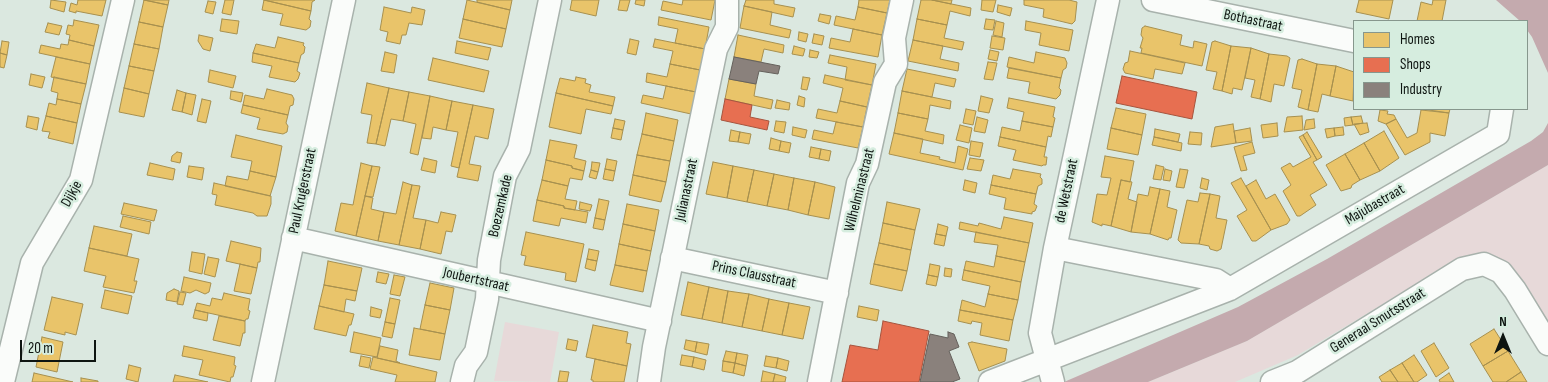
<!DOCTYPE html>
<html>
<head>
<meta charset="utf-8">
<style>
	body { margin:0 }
	#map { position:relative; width:1548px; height:382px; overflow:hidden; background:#dbe8e0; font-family:"Sofia Sans Condensed",sans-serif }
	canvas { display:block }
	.legend { position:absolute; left:1353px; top:20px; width:175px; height:90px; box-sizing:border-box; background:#d6eddf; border:1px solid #86978d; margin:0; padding:6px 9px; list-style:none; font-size:15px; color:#0e1511 }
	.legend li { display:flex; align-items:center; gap:10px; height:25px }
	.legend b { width:25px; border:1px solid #86978d }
	.north { position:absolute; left:1478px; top:312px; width:50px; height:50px; -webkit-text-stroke:4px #d6eddf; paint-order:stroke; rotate:0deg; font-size:14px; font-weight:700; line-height:20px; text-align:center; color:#0e1511 }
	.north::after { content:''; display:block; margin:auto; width:18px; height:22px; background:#0e1511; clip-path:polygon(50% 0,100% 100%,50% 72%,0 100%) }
	.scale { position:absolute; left:20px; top:340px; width:76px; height:22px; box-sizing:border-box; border:2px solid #0e1511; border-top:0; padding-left:6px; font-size:15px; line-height:18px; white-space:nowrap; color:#0e1511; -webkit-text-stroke:4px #d6eddf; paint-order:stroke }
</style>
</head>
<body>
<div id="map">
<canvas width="1548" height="382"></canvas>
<ul class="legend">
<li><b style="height:14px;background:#e9c46a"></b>Homes</li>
<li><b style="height:14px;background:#e76f51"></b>Shops</li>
<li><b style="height:14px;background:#8a817c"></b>Industry</li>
</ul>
<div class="north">N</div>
<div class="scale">20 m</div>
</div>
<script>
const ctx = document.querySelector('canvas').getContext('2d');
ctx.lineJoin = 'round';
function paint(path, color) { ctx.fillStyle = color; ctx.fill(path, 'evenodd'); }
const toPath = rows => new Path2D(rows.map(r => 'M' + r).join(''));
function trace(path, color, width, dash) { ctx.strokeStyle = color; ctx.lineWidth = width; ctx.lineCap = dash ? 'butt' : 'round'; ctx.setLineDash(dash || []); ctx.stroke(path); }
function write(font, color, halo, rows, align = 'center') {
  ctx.font = font + ' "Sofia Sans Condensed",sans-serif'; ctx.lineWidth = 5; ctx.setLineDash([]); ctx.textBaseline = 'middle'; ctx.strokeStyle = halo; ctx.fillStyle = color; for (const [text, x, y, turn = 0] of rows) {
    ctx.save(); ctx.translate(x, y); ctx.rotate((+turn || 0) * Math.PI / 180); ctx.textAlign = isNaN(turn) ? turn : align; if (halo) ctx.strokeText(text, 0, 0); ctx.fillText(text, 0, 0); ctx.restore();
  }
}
const green = toPath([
	[1548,165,1548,326,1514,272,1458,259,1298,355,1235,382,1148,382,1247,341],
	[505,322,559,332,550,382,494,381]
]);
const water = toPath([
	[1496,0,1548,0,1548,73,1532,37,1527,30,1527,21,1520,21],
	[1548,123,1548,165,1247,341,1148,382,1064,382,1238,307,1327,259,1531,141,1543,132]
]);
const homes = toPath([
	[51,0,66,2,64,12,50,8,51,0],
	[78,0,106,0,102,16,76,11,76,13,69,11,71,3,77,5,78,0],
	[144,0,168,5,163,27,139,22,144,0],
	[144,0,169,0,168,5,144,0],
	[225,0,234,0,231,15,222,13,225,0],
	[264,0,311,11,309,19,311,21,310,27,306,30,280,25,283,14,262,10,264,0],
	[264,0,315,0,312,2,311,11,264,0],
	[467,0,510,10,506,29,463,19,467,0],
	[477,0,512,0,510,10,477,2,477,0],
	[572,0,599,0,596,16,570,10,572,0],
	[620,0,630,0,627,11,618,10,620,0],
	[636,0,645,0,644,6,635,4,636,0],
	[683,0,715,0,711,20,661,10,663,1,682,5,683,0],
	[746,0,774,0,774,4,795,8,793,17,744,6,746,0],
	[859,0,890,0,887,13,858,7,859,0],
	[921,0,932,0,971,8,970,16,950,11,947,25,917,19,921,0],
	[932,0,952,0,951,4,932,0],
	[982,0,996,0,993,12,981,10,982,0],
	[1024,0,1069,0,1077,2,1075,21,1072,24,1043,17,1044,9,1024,5,1024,0],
	[1359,0,1393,0,1389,19,1356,12,1359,0],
	[1433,0,1446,0,1442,21,1417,21,1421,2,1432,5,1433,0],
	[208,1,216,2,213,14,205,12,208,1],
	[998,5,1012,8,1010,16,997,12,998,5],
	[744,6,772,12,770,25,791,30,789,38,740,28,744,6],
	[384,7,411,13,412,7,425,10,422,25,409,23,406,35,402,35,400,44,386,41,388,32,380,30,384,7],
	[858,7,887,13,882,35,834,25,836,16,855,20,858,7],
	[820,14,831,16,829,24,818,21,820,14],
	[659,17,709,27,705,49,675,43,678,29,658,25,659,17],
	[222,19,239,21,237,34,220,31,222,19],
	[463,19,506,29,502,47,459,38,463,19],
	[917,19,947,25,944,38,964,42,962,50,913,40,917,19],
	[986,19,995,20,993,30,984,29,986,19],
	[74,20,99,25,94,46,69,40,70,35,66,34,68,25,73,26,74,20],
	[996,21,1004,23,1002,37,993,35,996,21],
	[1026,21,1073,30,1069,51,1039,45,1041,33,1025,30,1026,21],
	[139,22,163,27,159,49,134,44,139,22],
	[48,23,62,26,59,35,45,32,48,23],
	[1145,26,1182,35,1180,45,1193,48,1194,41,1207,44,1202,66,1141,53,1142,48,1140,48,1143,38,1141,35,1142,28,1145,26],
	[853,29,882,35,878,57,829,48,831,38,850,42,853,29],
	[799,32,808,34,806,42,798,40,799,32],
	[814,34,824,36,822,45,812,43,814,34],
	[199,35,213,38,210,51,203,49,198,41,199,35],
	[738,35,784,45,783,53,764,49,761,62,734,57,738,35],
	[992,36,1005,38,1003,50,990,48,992,36],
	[278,37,304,43,303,45,305,47,304,53,301,55,299,63,253,53,256,44,275,48,278,37],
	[630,39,639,41,636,55,627,53,630,39],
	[655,39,705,49,700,70,670,64,673,51,653,47,655,39],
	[69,40,94,46,90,64,39,53,41,45,60,49,61,44,68,45,69,40],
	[913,40,943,46,940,59,959,63,958,71,908,61,913,40],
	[2,41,9,42,7,55,0,53,2,41],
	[457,41,491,48,488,60,455,53,457,41],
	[1215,41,1231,46,1222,91,1213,89,1217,72,1206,70,1212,42,1215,41],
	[134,44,159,49,154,71,129,66,134,44],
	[794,46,805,49,803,56,792,54,794,46],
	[1231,46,1251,48,1242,90,1233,88,1232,94,1222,91,1231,46],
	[1251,48,1269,54,1260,99,1251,97,1255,80,1245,78,1251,48],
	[810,50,819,52,817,58,809,57,810,50],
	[990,50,999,52,997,61,988,59,990,50],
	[1130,51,1185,63,1182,74,1155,69,1153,79,1125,73,1123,69,1125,63,1128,62,1130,51],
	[385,52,397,55,394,73,381,71,385,52],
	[1036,52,1065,58,1067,63,1066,68,1063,70,1061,78,1007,67,1009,57,1034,63,1036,52],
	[0,53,7,55,4,68,0,67,0,53],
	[253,53,299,63,297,71,300,73,298,79,295,82,269,77,272,66,252,62,253,53],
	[1269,54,1287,56,1290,58,1284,86,1274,84,1271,102,1260,99,1269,54],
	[830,55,876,64,872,85,845,80,847,67,828,63,830,55],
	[56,57,90,64,86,84,51,77,56,57],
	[433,58,489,71,484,92,428,80,433,58],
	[1302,59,1317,64,1308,110,1298,107,1302,90,1292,88,1298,60,1302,59],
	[988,62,997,63,993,80,984,79,988,62],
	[670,64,700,70,696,92,646,82,647,73,667,77,670,64],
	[1317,64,1336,66,1330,96,1322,94,1318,112,1308,110,1317,64],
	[129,66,154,71,149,94,124,88,129,66],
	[1336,66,1354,72,1353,101,1330,96,1336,66],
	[1009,68,1061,78,1059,88,1061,90,1060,95,1056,99,1028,93,1030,82,1007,78,1009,68],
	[907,69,956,79,954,87,935,83,932,97,902,91,907,69],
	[210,70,236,76,233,88,208,82,210,70],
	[31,74,45,77,42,88,29,85,31,74],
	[825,75,872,85,867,107,840,101,843,88,823,83,825,75],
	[54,77,86,84,81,104,57,99,58,93,51,91,54,77],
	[576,77,586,79,585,83,591,85,589,92,615,97,613,106,556,93,560,78,575,81,576,77],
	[803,77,810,78,807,90,801,89,803,77],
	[729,79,756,84,754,96,773,100,771,109,725,99,729,79],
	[367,83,389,88,376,144,367,143,372,115,361,113,367,83],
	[666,86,696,92,691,114,641,103,643,95,663,99,666,86],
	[124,88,149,94,144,117,119,112,124,88],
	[389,88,409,92,403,121,391,119,385,146,376,144,389,88],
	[267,89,292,95,294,99,293,105,290,106,288,115,243,105,245,95,264,99,267,89],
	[177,90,186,93,182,112,172,110,177,90],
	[231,91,243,93,241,102,230,99,231,91],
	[902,91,951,101,950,109,930,105,928,119,898,113,902,91],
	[409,92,430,96,418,155,410,153,416,124,403,121,409,92],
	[186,93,196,95,192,115,182,112,186,93],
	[556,93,613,106,611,114,586,109,581,134,549,127,556,93],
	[430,96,452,101,446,130,433,127,431,139,422,138,430,96],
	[799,96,805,98,804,107,797,105,799,96],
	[981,96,993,99,989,113,978,111,981,96],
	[1009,98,1055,107,1053,117,1055,118,1053,127,1022,121,1024,112,1007,108,1009,98],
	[57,99,81,104,77,123,46,116,49,103,56,105,57,99],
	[202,99,211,101,206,123,197,121,202,99],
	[777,100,790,103,789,110,775,108,777,100],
	[452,101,473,105,459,168,451,166,458,132,446,130,452,101],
	[840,101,867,107,863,127,816,118,818,109,837,113,840,101],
	[243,105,288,115,286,123,288,126,287,132,283,134,257,129,260,118,241,113,243,105],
	[473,105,494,109,488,139,475,136,469,164,481,166,478,181,457,177,473,105],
	[1116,108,1146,114,1142,135,1111,128,1116,108],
	[966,109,976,111,973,125,963,123,966,109],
	[1422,109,1450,109,1449,113,1422,109],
	[1380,110,1388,111,1387,114,1394,115,1396,119,1386,124,1378,121,1380,110],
	[1421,110,1449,113,1445,136,1430,133,1430,142,1405,155,1386,124,1396,119,1407,138,1417,133,1421,110],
	[646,113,678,120,674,141,642,134,646,113],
	[898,113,928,119,925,131,944,135,943,144,894,133,898,113],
	[28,116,39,118,37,130,26,127,28,116],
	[46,116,77,123,73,144,48,138,50,132,42,131,46,116],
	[1302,116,1303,130,1284,132,1287,117,1302,116],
	[1361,116,1363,123,1353,125,1351,117,1361,116],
	[977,117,988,120,985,133,974,131,977,117],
	[1351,117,1353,125,1345,126,1344,118,1351,117],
	[615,119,625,121,623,130,613,128,615,119],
	[1314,119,1315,128,1304,130,1306,120,1314,119],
	[776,121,786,122,784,133,774,131,776,121],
	[1022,121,1053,127,1051,137,1048,136,1046,147,1000,137,1002,127,1020,131,1022,121],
	[836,122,863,127,858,148,812,139,814,130,833,134,836,122],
	[1277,123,1278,136,1263,138,1261,125,1277,123],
	[1367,123,1369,132,1360,135,1354,124,1367,123],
	[1233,124,1236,143,1211,147,1215,127,1233,124],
	[960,125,972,128,969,143,956,140,960,125],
	[793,127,807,130,805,138,792,135,793,127],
	[1343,127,1344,135,1335,136,1334,128,1343,127],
	[613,128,623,130,621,140,611,138,613,128],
	[1111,128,1142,135,1138,155,1107,149,1111,128],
	[1250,128,1252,141,1236,143,1234,131,1250,128],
	[1334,128,1335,136,1327,138,1325,129,1334,128],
	[1155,129,1180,134,1178,142,1154,137,1155,129],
	[731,130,740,132,738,142,729,141,731,130],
	[1384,131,1399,158,1380,171,1364,143,1384,131],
	[740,132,751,134,749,144,738,142,740,132],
	[1190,132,1202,133,1201,145,1188,144,1190,132],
	[1307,132,1322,157,1317,160,1303,135,1307,132],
	[894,133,923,139,920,153,940,157,939,159,955,163,958,146,968,149,963,170,889,154,894,133],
	[642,134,674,141,670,161,637,155,642,134],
	[236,135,282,146,276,177,250,171,252,161,231,157,236,135],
	[1303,135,1317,160,1313,162,1327,185,1310,195,1316,205,1300,216,1297,216,1283,191,1291,185,1281,168,1290,163,1293,167,1311,157,1299,137,1303,135],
	[1000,137,1046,147,1044,157,1047,157,1046,165,1043,165,1042,166,1013,160,1016,150,998,146,1000,137],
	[1154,137,1182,143,1181,151,1152,145,1154,137],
	[771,138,781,141,779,151,769,149,771,138],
	[550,140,577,145,574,158,586,161,584,171,572,168,572,166,546,160,550,140],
	[781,141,791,143,789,153,779,151,781,141],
	[971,141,983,143,980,157,969,155,971,141],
	[1252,142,1255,153,1243,156,1247,170,1241,171,1234,147,1252,142],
	[1364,143,1380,171,1360,180,1345,154,1364,143],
	[811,147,821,149,819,159,809,157,811,147],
	[821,149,831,151,829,161,819,159,821,149],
	[177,152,182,153,180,163,171,161,172,156,177,152],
	[1345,154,1360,180,1352,185,1351,188,1341,191,1326,165,1345,154],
	[637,155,670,161,666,182,633,175,637,155],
	[1105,156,1134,161,1130,182,1121,180,1111,226,1102,224,1102,226,1092,222,1097,194,1107,195,1111,178,1101,177,1105,156],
	[424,158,437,161,435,173,421,170,424,158],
	[970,158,984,160,981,171,967,169,970,158],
	[607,159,617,161,615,171,605,169,607,159],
	[546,160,572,166,572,168,584,171,582,180,570,178,568,186,542,180,546,160],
	[592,162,600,163,598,172,591,170,592,162],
	[713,162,733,166,727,198,706,194,713,162],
	[150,163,175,169,173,180,147,175,150,163],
	[361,163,372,166,356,236,335,231,341,203,353,205,361,163],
	[1156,165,1164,167,1161,180,1153,179,1156,165],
	[189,166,204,168,202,180,187,177,189,166],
	[372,166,380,167,373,197,365,196,372,166],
	[733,166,754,170,747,202,727,198,733,166],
	[605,169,615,171,613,181,603,179,605,169],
	[1013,169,1041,174,1040,177,1042,179,1042,184,1038,186,1036,194,991,185,993,175,1010,179,1013,169],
	[1165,169,1172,171,1170,181,1163,180,1165,169],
	[1180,169,1188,170,1184,188,1176,187,1180,169],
	[591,170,598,172,596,179,589,177,591,170],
	[754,170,774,174,767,206,747,202,754,170],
	[250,171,276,177,270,196,225,186,227,176,248,180,250,171],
	[774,174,794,178,788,210,767,206,774,174],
	[633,175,666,182,661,202,629,195,633,175],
	[794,178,815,182,808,215,788,210,794,178],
	[1202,178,1209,180,1207,190,1200,188,1202,178],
	[1241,178,1271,230,1256,241,1252,241,1237,216,1247,210,1231,183,1241,178],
	[542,180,568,186,565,199,577,201,575,210,564,208,564,206,537,200,542,180],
	[965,180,977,183,975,193,963,190,965,180],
	[1121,180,1132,182,1128,199,1137,202,1131,232,1111,226,1121,180],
	[1256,180,1266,199,1275,194,1290,220,1287,224,1271,230,1246,186,1256,180],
	[403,182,412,185,399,245,378,241,384,212,396,214,403,182],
	[815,182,835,187,829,219,808,215,815,182],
	[214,183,271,196,271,204,267,216,257,216,253,213,215,205,217,195,212,194,214,183],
	[412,185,420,186,413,218,426,220,420,249,399,245,412,185],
	[991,185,1036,194,1034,204,1037,206,1035,211,1032,212,1032,214,1004,209,1006,198,989,194,991,185],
	[1150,187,1160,189,1150,234,1131,232,1138,194,1148,196,1150,187],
	[1160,189,1170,191,1167,207,1177,210,1171,238,1169,238,1168,240,1150,234,1160,189],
	[1200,193,1210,194,1199,244,1181,243,1178,240,1187,200,1198,202,1200,193],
	[1210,194,1220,196,1216,218,1227,220,1221,249,1217,251,1210,249,1209,246,1199,244,1210,194],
	[365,196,373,198,371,209,384,212,378,241,356,236,365,196],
	[599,199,609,201,605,220,595,218,599,199],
	[537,200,564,206,564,208,588,212,586,223,561,218,559,226,533,221,537,200],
	[580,202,592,205,590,211,579,209,580,202],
	[887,202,920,209,915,230,883,223,887,202],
	[124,203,157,210,154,221,121,214,124,203],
	[627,204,659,210,655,231,623,224,627,204],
	[441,212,456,215,452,232,446,231,441,254,420,249,426,220,438,223,441,212],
	[123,216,151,222,149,234,120,227,123,216],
	[1004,217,1033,223,1029,243,959,229,960,222,978,226,979,223,1001,229,1004,217],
	[595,218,605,220,603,230,593,228,595,218],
	[883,223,915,230,911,250,879,243,883,223],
	[623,224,655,231,651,251,619,244,623,224],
	[938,224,948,227,946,236,936,234,938,224],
	[94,226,132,234,127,256,89,248,94,226],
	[526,232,584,244,576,282,565,280,566,273,524,265,526,256,521,255,526,232],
	[976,232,1029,243,1025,262,996,256,998,245,974,242,976,232],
	[936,234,946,236,944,246,934,244,936,234],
	[231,241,261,248,260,262,258,262,257,268,226,261,231,241],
	[879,243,911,250,907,271,874,264,879,243],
	[619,244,651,251,647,271,615,265,619,244],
	[89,248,139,259,134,281,137,281,134,293,103,287,106,276,84,271,89,248],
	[589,249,599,251,597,261,587,259,589,249],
	[192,252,205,254,202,274,189,271,192,252],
	[996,256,1025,262,1021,282,964,270,966,261,994,267,996,256],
	[208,257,219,259,215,277,204,274,208,257],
	[587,259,597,261,595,271,585,268,587,259],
	[328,261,362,268,357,291,324,285,328,261],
	[240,264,257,268,251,294,234,291,240,264],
	[874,264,907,271,902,291,870,284,874,264],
	[930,264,940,266,938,277,928,275,930,264],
	[615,265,647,271,643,292,610,285,615,265],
	[945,268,952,269,951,277,944,276,945,268],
	[964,270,1021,282,1018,300,988,294,990,286,962,280,964,270],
	[378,272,389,274,386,284,376,282,378,272],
	[394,275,405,277,400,296,390,294,394,275],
	[928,275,938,277,936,286,926,284,928,275],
	[184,277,211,283,209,292,205,294,196,290,190,293,181,291,184,277],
	[688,282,709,287,702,319,681,315,688,282],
	[430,283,454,288,450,310,425,305,430,283],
	[324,285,357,291,355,301,346,299,344,312,319,306,324,285],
	[709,287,728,291,722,323,702,319,709,287],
	[174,289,179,291,177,302,166,300,167,293,174,289],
	[105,290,132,296,128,314,101,308,105,290],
	[728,291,749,294,742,327,722,323,728,291],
	[180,292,186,293,183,305,177,304,180,292],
	[224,293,250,299,248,310,250,311,248,319,246,319,245,321,195,310,197,303,210,306,212,298,222,300,224,293],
	[749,294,769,299,762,331,742,327,749,294],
	[988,294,1018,300,1013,320,960,310,962,300,985,307,988,294],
	[52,297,83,304,76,335,65,332,65,335,44,330,52,297],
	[390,298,400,300,395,324,385,322,390,298],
	[769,299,789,303,782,335,762,331,769,299],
	[789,303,810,307,803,339,782,335,789,303],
	[425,305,450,310,445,334,420,329,425,305],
	[319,306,354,314,351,325,349,325,346,336,314,329,319,306],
	[859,306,879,310,877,321,857,317,859,306],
	[371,307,382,310,380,318,370,316,371,307],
	[195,310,208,313,207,321,193,318,195,310],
	[960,310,1013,320,1009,341,980,335,982,323,972,321,971,324,958,321,960,310],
	[219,316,245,321,245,333,243,333,240,346,213,340,219,316],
	[385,322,395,324,392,338,382,336,385,322],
	[593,325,628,332,626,343,631,344,627,366,586,357,593,325],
	[414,328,445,334,440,360,409,355,414,328],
	[1494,329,1508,351,1483,366,1470,344,1494,329],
	[354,332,381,338,377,357,350,352,354,332],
	[42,337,63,342,57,372,36,367,42,337],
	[568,339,578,341,576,351,566,349,568,339],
	[686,340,697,342,695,352,684,349,686,340],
	[697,342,709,344,707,355,695,352,697,342],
	[972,342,1007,349,1005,361,979,371,968,343,972,342],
	[1434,343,1449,368,1436,377,1421,351,1434,343],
	[184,346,235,357,234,365,236,366,233,377,231,377,230,382,199,375,203,360,182,356,184,346],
	[380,346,398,350,396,361,400,363,377,358,380,346],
	[726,351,737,353,735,363,723,361,726,351],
	[1508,351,1521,372,1506,382,1493,382,1483,366,1508,351],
	[737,353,748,355,746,366,735,363,737,353],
	[682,355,694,357,692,367,680,365,682,355],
	[1414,355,1427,375,1417,382,1414,382,1402,363,1414,355],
	[361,356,371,358,369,368,359,366,361,356],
	[766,356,778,358,776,368,764,366,766,356],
	[373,357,437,372,435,382,395,382,397,375,370,369,373,357],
	[694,357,706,360,704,370,692,367,694,357],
	[778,358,789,361,787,371,776,368,778,358],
	[595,359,627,366,624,382,593,382,593,380,591,380,595,359],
	[723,361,735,363,733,373,722,371,723,361],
	[735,363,746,366,744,376,733,373,735,363],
	[1402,363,1414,382,1398,382,1390,370,1402,363],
	[129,365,141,368,138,382,126,379,129,365],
	[1390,370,1398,382,1382,382,1379,377,1390,370],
	[560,371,569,372,567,382,558,382,560,371],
	[763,371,775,374,773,382,761,382,763,371],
	[1521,372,1527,382,1506,382,1521,372],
	[34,373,73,382,32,382,34,373],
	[1449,373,1454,382,1440,382,1439,380,1449,373],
	[775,374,786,377,785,382,773,382,775,374],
	[175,375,208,382,173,382,175,375],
	[81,378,98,381,98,382,81,382,81,378]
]);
const shops = toPath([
	[1122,76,1197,92,1192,119,1116,103,1122,76],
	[725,99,752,105,750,117,769,121,767,130,721,120,725,99],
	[883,321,929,331,919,382,842,382,850,345,878,350,883,321]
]);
const industry = toPath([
	[734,57,780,66,778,74,759,71,756,84,729,79,734,57],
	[948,332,954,334,959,347,949,351,960,379,952,382,920,382,930,334,948,338,948,332]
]);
const street = toPath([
	[1153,0,1354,41],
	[293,238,660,321],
	[1055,248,1216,280,1230,289],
	[672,258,837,293],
	[3,382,32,263,81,180,123,0],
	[263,382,344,0],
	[462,382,466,366,476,352,487,299,489,260,505,176,519,149,550,0],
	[649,382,654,347,716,49,727,27,727,0],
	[819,382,858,183,867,164,885,82,896,64,894,38,902,0],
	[990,382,1230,289,1498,134,1502,109],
	[1053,382,1040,333,1055,248,1108,0],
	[1272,382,1297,372,1462,269,1484,264,1501,272,1515,290,1548,344]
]);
const streetNames = [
	["Bothastraat",1253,21,12],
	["Julianastraat",687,190,-78],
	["Wilhelminastraat",860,190,-76],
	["Paul Krugerstraat",303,191,-78],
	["de Wetstraat",1067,191,-78],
	["Dijkje",72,194,-61],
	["Majubastraat",1375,205,-30],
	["Boezemkade",501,206,-77],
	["Prins Clausstraat",754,275,12],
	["Joubertstraat",476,280,13],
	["Generaal Smutsstraat",1378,321,-32]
];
paint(green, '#e7d9d9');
paint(water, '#c4aaae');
paint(homes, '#e9c46a');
trace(homes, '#a7904f', 1);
paint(shops, '#e76f51');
trace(shops, '#a6543e', 1);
paint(industry, '#8a817c');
trace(industry, '#65615c', 1);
trace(street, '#a8b2ac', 25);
trace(street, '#fafcfa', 22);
write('15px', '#0e1511', '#d6eddf', streetNames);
</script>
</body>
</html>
